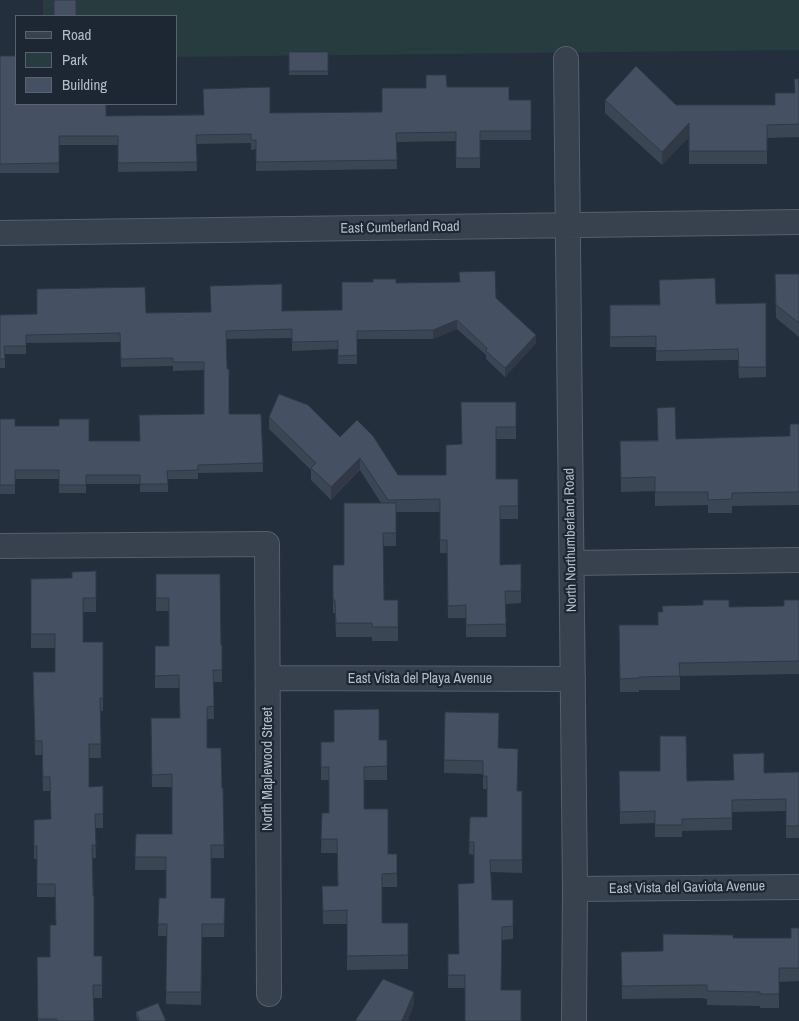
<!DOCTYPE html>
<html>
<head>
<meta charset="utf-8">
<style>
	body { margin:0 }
	#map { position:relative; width:799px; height:1021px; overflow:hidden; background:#242f3e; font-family:"Archivo Narrow",sans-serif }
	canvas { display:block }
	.legend { position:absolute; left:15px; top:15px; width:162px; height:90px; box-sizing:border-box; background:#1d2633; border:1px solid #59626f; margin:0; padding:6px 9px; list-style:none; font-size:15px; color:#b4bcc9 }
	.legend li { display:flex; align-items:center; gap:10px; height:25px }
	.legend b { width:25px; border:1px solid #59626f }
</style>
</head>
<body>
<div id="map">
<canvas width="799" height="1021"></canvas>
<ul class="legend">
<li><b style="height:6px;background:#38414e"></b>Road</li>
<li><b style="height:14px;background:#263c3f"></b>Park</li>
<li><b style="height:14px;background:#455162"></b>Building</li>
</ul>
</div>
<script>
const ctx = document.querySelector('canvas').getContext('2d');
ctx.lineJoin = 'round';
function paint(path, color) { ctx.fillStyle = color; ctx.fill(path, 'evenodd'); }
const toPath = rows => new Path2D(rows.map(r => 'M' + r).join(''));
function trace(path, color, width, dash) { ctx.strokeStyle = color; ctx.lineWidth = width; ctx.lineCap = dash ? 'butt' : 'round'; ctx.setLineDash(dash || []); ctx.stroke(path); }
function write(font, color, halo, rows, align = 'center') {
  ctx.font = font + ' "Archivo Narrow",sans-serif'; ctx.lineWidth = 4.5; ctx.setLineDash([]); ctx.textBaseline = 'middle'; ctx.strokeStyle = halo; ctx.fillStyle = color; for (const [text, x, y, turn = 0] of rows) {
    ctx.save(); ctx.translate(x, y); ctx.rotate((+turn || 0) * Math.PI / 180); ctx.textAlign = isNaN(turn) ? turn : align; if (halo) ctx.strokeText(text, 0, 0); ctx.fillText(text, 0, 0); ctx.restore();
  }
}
const green = toPath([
	[43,0,799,0,799,50,176,57,176,16,43,16]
]);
const minor = toPath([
	[566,59,575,889,574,1021],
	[0,233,799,222],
	[0,546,267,544,269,994],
	[572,563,799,560],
	[268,678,573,679],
	[575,889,799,887]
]);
const wall = toPath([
	[289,52,328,52,328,75,289,75],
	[0,56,16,104,106,116,382,112,447,87,509,100,531,100,531,140,480,140,480,168,456,168,456,141,396,142,397,169,256,171,256,149,251,150,251,143,196,144,197,171,118,172,118,145,59,145,59,173,0,173],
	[799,79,799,137,767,138,767,164,689,164,689,137,662,165,605,113,605,100,676,105,775,105,795,93],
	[775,274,799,274,799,337,776,318],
	[396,283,496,298,536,343,505,377,486,359,486,355,457,329,433,339,357,339,357,364,338,364,338,349,292,351,292,338,226,339,229,414,261,414,263,472,198,473,198,479,168,479,168,492,140,492,140,484,86,484,86,493,59,493,59,479,15,479,15,494,0,494,0,419,15,426,89,441,139,441,204,414,204,370,173,371,173,366,121,367,120,342,26,343,26,354,5,354,5,368,0,368,0,315,342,310],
	[766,303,766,377,739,378,738,360,656,361,656,347,610,347,610,305],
	[516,402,516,439,496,439,496,479,518,479,518,519,500,519,500,565,521,564,521,603,506,604,506,637,466,637,466,618,448,618,447,553,440,553,440,512,396,512,396,546,383,546,384,600,398,600,398,641,372,641,372,637,336,637,335,613,333,613,333,565,344,565,381,503,360,470,331,500,311,480,311,470,269,429,269,417,340,437,398,475,446,475,461,444],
	[799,424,799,505,732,506,732,513,708,513,708,505,655,506,655,491,621,492,620,441,790,436],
	[96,571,96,612,83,612,83,642,103,642,103,711,100,711,101,758,89,758,89,787,103,814,103,828,95,828,96,858,93,858,94,956,102,956,102,998,94,998,94,1021,38,1021,37,970,50,957,56,925,55,897,37,897,37,859,34,859,34,820,51,819,50,791,43,791,42,755,35,755,33,672,55,672,55,648,31,648,31,579,72,578],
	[156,574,221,645,222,645,222,682,213,682,214,719,207,719,207,748,222,788,223,788,224,858,211,858,211,898,225,898,224,937,202,937,201,1005,166,1004,167,936,158,936,159,898,166,898,166,870,135,870,136,834,172,834,172,787,152,787,151,718,180,718,179,688,155,688,155,646,169,646,169,611,156,611],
	[799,600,799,674,680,676,680,690,639,690,639,692,620,692,619,625,658,625,658,612,729,607,784,606],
	[445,712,499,748,518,791,522,791,522,873,491,872,492,900,513,926,513,939,502,940,465,988,448,988,448,954,459,954,474,883,474,855,469,854,470,817,487,817,487,789,483,789,483,774,444,773],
	[387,740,387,780,364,780,364,809,388,854,397,854,397,887,382,887,382,923,408,923,408,969,347,970,347,924,323,924,322,886,338,886,337,853,321,853,322,813,329,813,329,780,321,780,321,742],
	[619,771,687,781,733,780,764,773,799,772,799,838,786,838,786,811,732,812,732,830,682,831,682,837,655,837,655,823,620,824],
	[799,928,799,981,779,982,779,1008,760,1008,760,1006,707,1005,707,999,701,998,622,999,621,952,663,951,733,938,791,938],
	[136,1012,166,1021,138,1021,136,1016]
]);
const shadedWall = toPath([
	[689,123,689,137,662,165,662,152],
	[457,320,457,329,433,339,433,330],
	[536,335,536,343,505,377,505,368],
	[360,458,360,470,331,500,331,487],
	[414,992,414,1005,408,1021,402,1021]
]);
const building = toPath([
	[54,0,76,0,76,16,54,16,54,0],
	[289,52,328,52,328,71,289,71,289,52],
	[0,56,16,56,16,104,106,104,106,116,204,115,203,89,270,87,270,113,382,112,382,88,426,88,426,75,446,75,447,87,509,87,509,100,531,100,531,131,480,131,480,158,456,158,456,132,396,133,397,160,256,162,256,140,251,140,251,134,196,135,197,162,118,163,118,136,59,136,59,163,0,164,0,56],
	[636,66,676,105,775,105,775,93,795,93,794,79,799,79,799,124,767,125,767,151,689,151,689,123,662,152,605,100,636,66],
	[495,271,496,298,536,335,505,368,486,351,487,348,457,320,433,330,357,331,357,355,338,356,338,341,292,342,292,329,226,331,227,369,229,369,229,414,261,414,263,463,198,465,198,470,167,471,168,484,140,484,140,475,86,475,86,485,59,485,59,470,15,470,15,485,0,485,0,419,15,419,15,426,59,426,59,419,89,419,89,441,140,441,139,415,204,414,204,362,173,362,173,358,121,359,120,333,26,335,26,346,4,346,5,359,0,359,0,315,37,314,37,289,145,287,146,313,211,312,210,286,282,284,282,311,342,310,342,282,373,282,373,279,396,279,396,283,460,282,459,272,495,271],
	[775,274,799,274,799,323,776,305,775,274],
	[715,278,716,304,766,303,766,367,739,367,738,349,656,351,656,336,610,337,610,305,660,305,659,280,715,278],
	[279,394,308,405,340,437,357,420,373,436,398,475,446,475,446,445,462,444,461,402,516,402,516,427,496,427,496,479,518,479,518,506,500,506,500,565,521,564,521,591,505,591,506,624,466,625,466,605,448,606,447,540,440,540,440,499,388,500,360,458,331,487,311,468,316,463,269,417,279,394],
	[675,407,676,439,790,436,790,424,799,424,799,492,732,493,732,499,708,500,708,492,655,492,655,477,621,478,620,441,658,441,657,408,675,407],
	[344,503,396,503,396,533,383,533,384,600,398,600,398,627,372,627,372,623,336,623,335,600,333,600,333,565,344,565,344,503],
	[96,571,96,598,83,598,83,642,103,642,103,698,100,698,101,744,89,744,89,787,103,786,103,814,95,814,96,845,92,845,93,896,94,896,94,956,102,956,102,985,93,985,94,1021,57,1021,57,1019,38,1019,37,957,50,957,50,925,56,925,55,884,37,884,37,846,34,846,34,820,51,819,50,777,43,777,42,741,35,741,33,672,55,672,55,634,31,634,31,579,72,578,72,572,96,571],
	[156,574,220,574,221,645,222,645,222,670,213,670,214,706,207,707,207,748,221,748,222,788,223,788,224,845,211,845,211,898,225,898,224,924,202,924,201,992,166,992,167,924,158,924,159,898,166,898,166,857,135,857,136,834,172,834,172,774,152,775,151,718,180,718,179,675,155,676,155,646,169,646,169,598,156,598,156,574],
	[703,600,729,600,729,607,784,606,784,600,799,600,799,661,679,663,680,676,639,677,639,678,620,679,619,625,658,625,658,612,663,612,662,606,703,605,703,600],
	[379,709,379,740,387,740,387,766,364,767,364,809,388,809,388,854,397,854,397,873,382,874,382,923,408,923,408,955,347,956,347,910,323,911,322,886,338,886,337,839,321,839,322,813,329,813,329,767,321,767,321,742,334,742,334,710,379,709],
	[445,712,499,713,498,748,518,749,517,791,522,791,522,860,490,860,492,900,513,900,513,926,502,927,501,990,521,990,521,1021,465,1021,465,975,448,975,448,954,459,954,458,884,474,883,474,842,469,842,470,817,487,817,487,776,483,776,483,761,444,760,445,712],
	[660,736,686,736,687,781,734,780,733,754,764,753,764,773,799,772,799,826,786,826,786,799,732,800,732,818,682,819,682,825,655,825,655,811,620,812,619,771,660,771,660,736],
	[791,928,799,928,799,968,779,968,779,994,760,994,760,992,707,991,707,985,701,985,622,986,621,952,663,951,663,934,733,935,733,938,791,938,791,928],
	[383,979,414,992,402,1021,355,1021,383,979],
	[158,1003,166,1021,140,1021,136,1012,158,1003]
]);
const streetNames = [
	["East Cumberland Road",400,228,-1],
	["North Northumberland Road",571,540,-91],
	["East Vista del Playa Avenue",420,679],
	["North Maplewood Street",268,769,-90],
	["East Vista del Gaviota Avenue",687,888,-1]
];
paint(green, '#263c3f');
trace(minor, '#565f6c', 26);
trace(minor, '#38414e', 24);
paint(wall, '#3b4654');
paint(shadedWall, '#303945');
paint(building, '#455162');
trace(building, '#303945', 1);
write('14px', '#b4bcc9', '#1d2633', streetNames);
</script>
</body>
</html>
